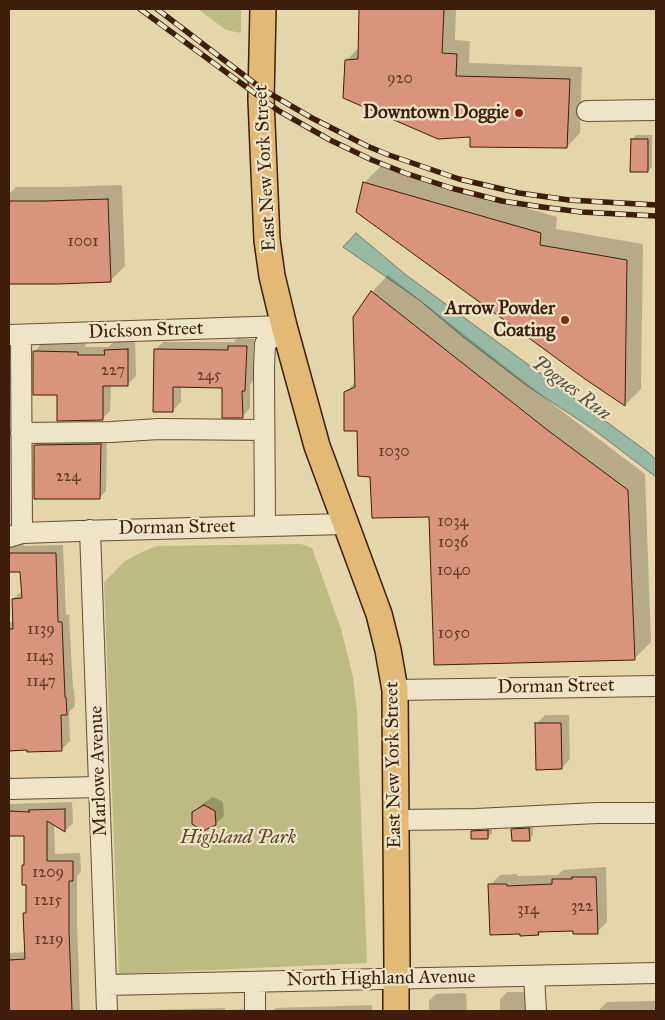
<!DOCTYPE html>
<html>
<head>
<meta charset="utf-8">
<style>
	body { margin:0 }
	#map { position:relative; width:665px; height:1020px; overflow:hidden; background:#e5d5aa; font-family:"IM FELL Great Primer",serif }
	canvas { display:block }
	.frame { position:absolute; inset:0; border:10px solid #3e1d0b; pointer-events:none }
</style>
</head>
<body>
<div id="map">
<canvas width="665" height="1020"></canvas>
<div class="frame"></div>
</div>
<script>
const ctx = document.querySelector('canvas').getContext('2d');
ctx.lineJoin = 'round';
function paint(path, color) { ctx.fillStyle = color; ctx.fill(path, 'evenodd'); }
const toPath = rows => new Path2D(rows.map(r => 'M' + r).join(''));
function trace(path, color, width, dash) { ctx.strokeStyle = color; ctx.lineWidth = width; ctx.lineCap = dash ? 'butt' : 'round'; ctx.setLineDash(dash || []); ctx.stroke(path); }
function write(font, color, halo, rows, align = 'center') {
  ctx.font = font + ' "IM FELL Great Primer",serif'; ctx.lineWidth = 4.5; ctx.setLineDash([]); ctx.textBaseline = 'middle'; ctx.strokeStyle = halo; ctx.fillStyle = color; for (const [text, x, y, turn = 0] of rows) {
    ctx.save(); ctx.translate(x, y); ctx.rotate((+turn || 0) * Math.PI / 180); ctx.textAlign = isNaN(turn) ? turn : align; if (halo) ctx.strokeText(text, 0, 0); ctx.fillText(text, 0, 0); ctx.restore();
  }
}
const green = toPath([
	[198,9,241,9,241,33,226,30],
	[301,544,312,548,341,629,353,677,357,712,367,963,119,974,104,582,125,561,144,551,157,546]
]);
const water = toPath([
	[356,233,406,275,649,453,656,460,656,477,594,430,526,385,462,336,418,299,343,247,356,233]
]);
const shadow = toPath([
	[360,9,456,9,455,40,470,41,469,63,582,67,580,133,567,147,471,135,347,60,359,47],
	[636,135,652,135,652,167,648,171,632,139],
	[381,166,557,217,556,229,643,244,641,389,625,405,364,183],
	[122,185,125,266,110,281,58,283,9,283,9,194,16,187,62,187],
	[388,275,567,415,645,474,651,642,634,659,430,515,371,476,359,430,346,392,356,381,372,292],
	[237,338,254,339,253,381,250,385,250,408,242,417,223,387,181,386,181,402,172,411,155,350,163,342,234,342],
	[135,341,136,376,128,384,111,385,110,411,102,419,59,393,34,352,42,343,86,344,85,347,108,347,114,342],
	[107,437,106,491,99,498,35,445,42,438],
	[9,543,24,543,24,546,63,545,66,615,69,615,73,689,74,689,75,706,69,712,70,741,62,749,9,750,9,622,14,622,13,599,22,591,21,570,9,571],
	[545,715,569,715,570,759,562,768,536,724],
	[213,797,223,802,224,816,215,824,194,813,202,804],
	[72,802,73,823,65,831,54,825,55,854,80,853,81,872,77,876,77,922,80,1011,9,1011,9,953,26,952,25,913,28,910,25,835,9,835,9,804],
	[533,825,533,835,529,839,513,830,517,826],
	[476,827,492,827,492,833,488,837,472,831],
	[606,867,607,922,597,932,574,930,541,931,538,934,490,885,500,875,517,874,517,876,558,875,563,870],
	[507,992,528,992,528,1011,500,1011,500,999],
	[466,993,467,1011,429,1011,429,1001,436,994],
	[656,1001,656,1011,590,1011,598,1011,607,1002],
	[372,1005,372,1011,272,1011,276,1008],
	[225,1008,225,1010,251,1009,253,1011,151,1011,153,1010]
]);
const building = toPath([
	[359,9,444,9,442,53,457,54,456,76,570,79,567,148,470,147,470,137,438,139,343,98,345,60,358,59,359,9],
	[631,139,648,139,648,172,630,172,631,139],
	[363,182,541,233,540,245,627,260,625,406,585,379,356,212,363,182],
	[108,199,111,282,58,284,9,284,9,201,46,201,108,199],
	[371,291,550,432,628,490,635,660,434,665,429,517,372,518,370,477,358,476,357,431,344,431,344,392,355,387,353,317,371,291],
	[228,346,247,346,245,391,242,391,243,418,222,418,222,388,173,387,173,412,153,412,154,349,228,350,228,346],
	[128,349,128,386,103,386,103,420,57,421,57,395,33,395,33,351,78,352,78,355,105,355,104,350,128,349],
	[101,444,100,499,34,499,34,445,101,444],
	[9,553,56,553,58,622,62,622,65,697,66,697,67,715,61,715,62,751,27,752,27,750,9,751,9,629,13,629,12,599,22,598,20,572,9,572,9,553],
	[535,723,561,723,562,769,536,770,535,723],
	[204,805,215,811,216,825,203,831,192,824,192,812,204,805],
	[65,809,65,832,47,821,47,861,73,861,73,881,69,881,69,931,72,1011,9,1011,9,960,25,959,23,913,26,913,26,885,22,885,22,865,24,865,24,836,9,836,9,811,30,812,28,810,65,809],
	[529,828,530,841,512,841,511,829,529,828],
	[488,830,488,839,471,839,471,831,488,830],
	[572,877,596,877,598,934,573,934,573,931,538,932,539,935,520,936,520,934,490,935,488,884,507,884,507,886,552,884,552,879,572,879,572,877]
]);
const minor = toPath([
	[587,111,656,110],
	[9,335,284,326],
	[21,335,22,533],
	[21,433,111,432,159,429,264,430],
	[265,526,264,368,265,344,284,326],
	[90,530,107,1011],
	[9,537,22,533,79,531,345,524],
	[395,690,656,686],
	[9,789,99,787],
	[396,820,476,819,597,813,656,813],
	[534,976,536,1011],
	[255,982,255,1011],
	[106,985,656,973]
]);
const major = toPath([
	[263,9,261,99,264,171,267,240,272,276,284,326,317,446,379,614,388,650,395,690,397,967,396,978,396,1011]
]);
const rail = toPath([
	[140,9,279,111,330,140,372,160,405,173,451,188,502,201,542,207,581,212,656,216],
	[157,9,262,89,312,118,367,146,389,155,459,179,519,193,569,200,656,205]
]);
const markers = [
	[519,113,5,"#8f2418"],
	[565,320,5,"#8f2418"]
];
const numberNames = [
	["920",400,79],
	["1001",83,242],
	["227",113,371],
	["245",209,376],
	["1030",394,452],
	["224",68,477],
	["1034",453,522],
	["1036",453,543],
	["1040",454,571],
	["1139",41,630],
	["1050",454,634],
	["1143",40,657],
	["1147",41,682],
	["1209",48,873],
	["1215",48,901],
	["322",582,907],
	["314",528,910],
	["1219",49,940]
];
const poiNames = [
	["Downtown Doggie",509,113],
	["Arrow Powder",555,309],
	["Coating",555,331]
];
const streetNames = [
	["East New York Street",266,168,-93],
	["Dickson Street",146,331,-2],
	["Dorman Street",177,528,-1],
	["Dorman Street",556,687,-1],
	["East New York Street",394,765,-91],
	["Marlowe Avenue",99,771,-92],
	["North Highland Avenue",381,979,-1]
];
const parkNames = [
	["Highland Park",238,838]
];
const waterNames = [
	["Pogues Run",571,389,37]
];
paint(green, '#bcbb83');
paint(water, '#97b9a3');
trace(water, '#737b66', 1);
paint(shadow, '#0003');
paint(building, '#d8947c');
trace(building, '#3e1d0b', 1);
trace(minor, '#684b33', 22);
trace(major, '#3e1d0b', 28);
trace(minor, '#eee4c8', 20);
trace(major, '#e2ba75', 25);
trace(rail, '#3e1d0b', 5.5);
trace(rail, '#eee4c8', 4, [11]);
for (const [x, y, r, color] of markers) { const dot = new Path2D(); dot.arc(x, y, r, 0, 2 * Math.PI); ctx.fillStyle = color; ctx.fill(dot); trace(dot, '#eee4c8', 2); }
write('16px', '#643b27', null, numberNames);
write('bold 19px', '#3e1d0b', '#eee4c8', poiNames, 'right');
write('19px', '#3e1d0b', '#eee4c8', streetNames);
write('italic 19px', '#5e4429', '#eee4c8', parkNames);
write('italic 20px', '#594c39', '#eee4c8', waterNames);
</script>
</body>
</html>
